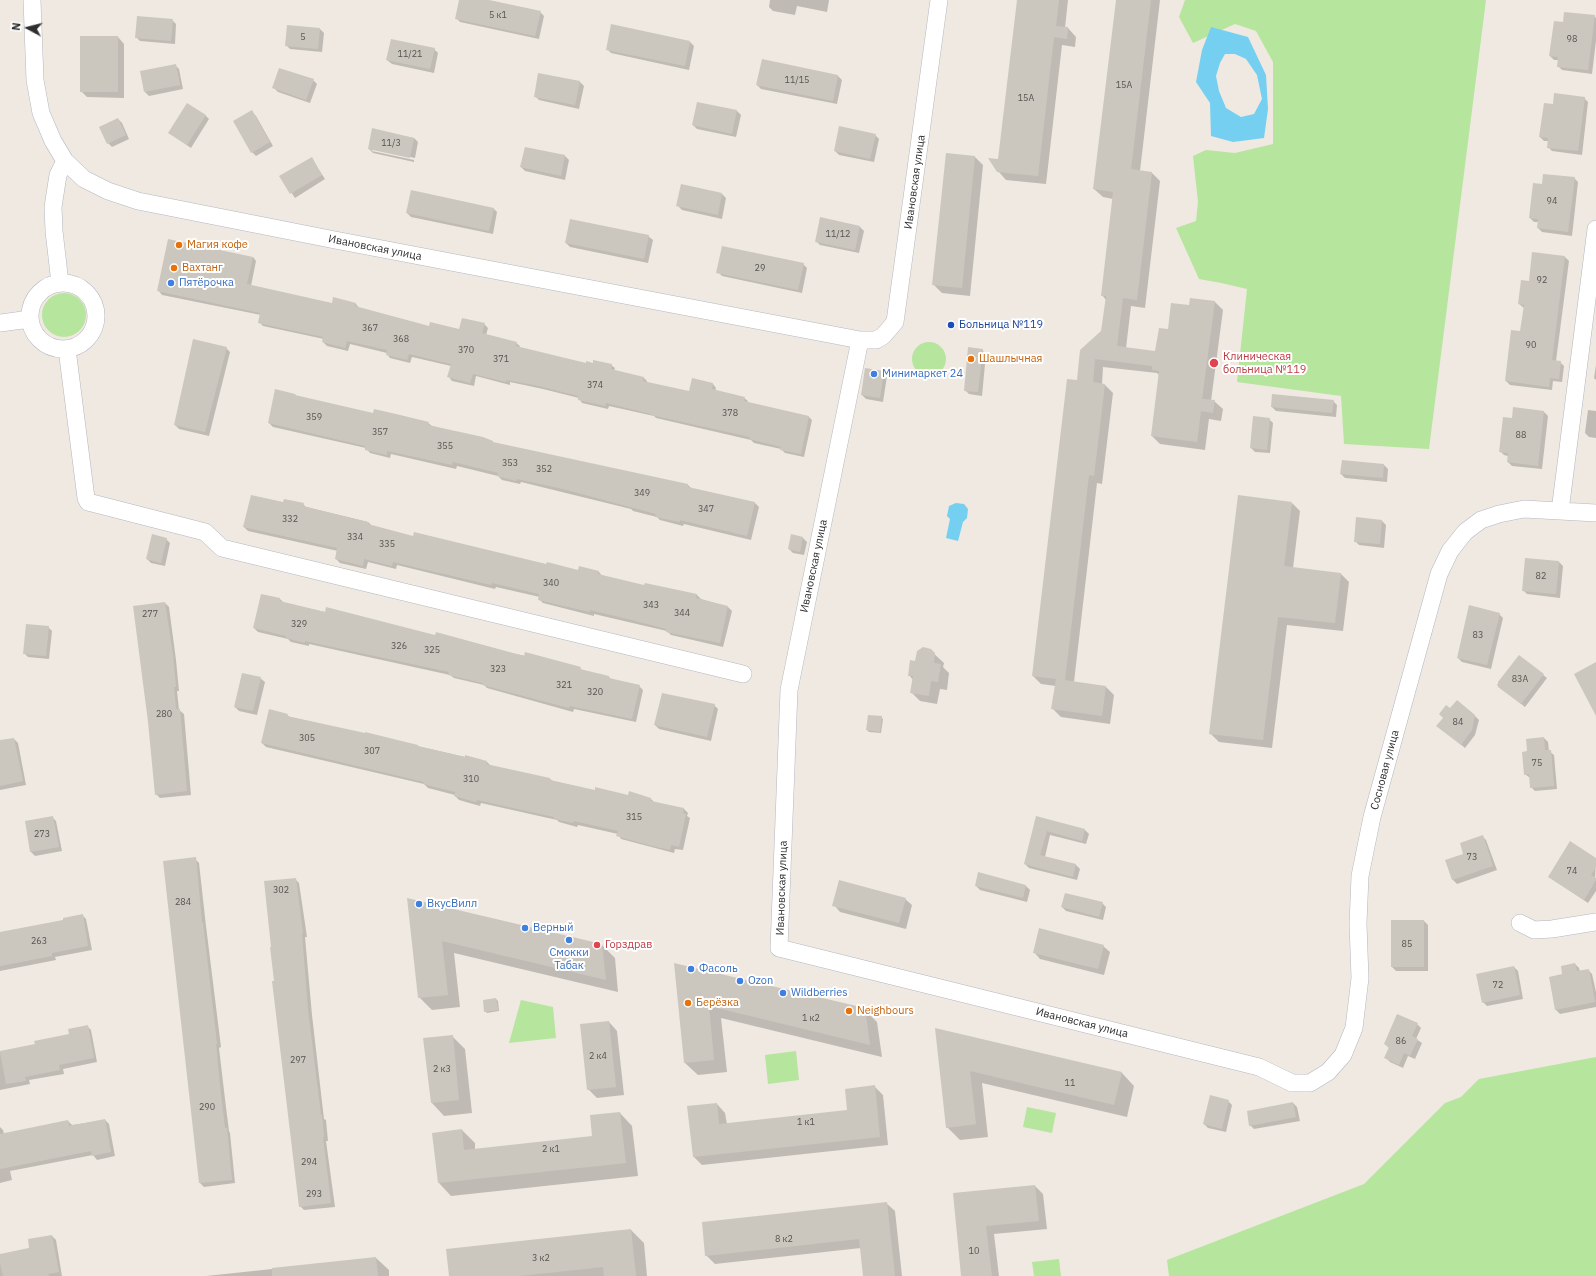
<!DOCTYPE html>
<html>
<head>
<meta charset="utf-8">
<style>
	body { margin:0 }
	#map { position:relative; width:1596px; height:1276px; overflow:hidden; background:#efe9e1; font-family:"IBM Plex Sans",sans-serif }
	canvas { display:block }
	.north { position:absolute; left:8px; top:8px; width:40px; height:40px; -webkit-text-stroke:3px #fff; paint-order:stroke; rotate:277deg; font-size:11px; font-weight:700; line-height:16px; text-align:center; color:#2e2e2e }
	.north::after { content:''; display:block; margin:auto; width:14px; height:18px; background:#2e2e2e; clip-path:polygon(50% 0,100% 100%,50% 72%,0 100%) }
</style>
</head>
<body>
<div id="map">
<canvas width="1596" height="1276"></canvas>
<div class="north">N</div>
</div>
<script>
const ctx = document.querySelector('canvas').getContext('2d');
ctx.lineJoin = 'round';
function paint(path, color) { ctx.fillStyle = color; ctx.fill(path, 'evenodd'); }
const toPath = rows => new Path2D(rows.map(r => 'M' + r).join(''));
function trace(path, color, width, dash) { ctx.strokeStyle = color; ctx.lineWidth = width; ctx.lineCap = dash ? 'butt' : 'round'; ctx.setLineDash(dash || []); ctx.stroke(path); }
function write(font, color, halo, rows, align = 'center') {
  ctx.font = font + ' "IBM Plex Sans",sans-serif'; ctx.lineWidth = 4; ctx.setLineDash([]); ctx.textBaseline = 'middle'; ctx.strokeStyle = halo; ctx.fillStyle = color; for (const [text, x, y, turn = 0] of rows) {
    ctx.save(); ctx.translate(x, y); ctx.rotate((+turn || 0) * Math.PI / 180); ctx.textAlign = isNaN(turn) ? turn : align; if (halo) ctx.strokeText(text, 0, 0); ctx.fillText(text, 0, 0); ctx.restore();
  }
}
const green = toPath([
	[1185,0,1486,0,1429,449,1344,444,1341,396,1237,382,1247,289,1221,283,1199,279,1176,228,1196,221,1198,202,1193,156,1206,150,1235,153,1273,144,1273,62,1256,31,1235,24,1193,43,1179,17],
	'42 315a22 22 0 1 1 44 0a22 22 0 1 1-44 0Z',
	'912 359a17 17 0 1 1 34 0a17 17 0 1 1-34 0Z',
	[521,1000,553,1007,556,1038,509,1043],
	[796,1051,799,1080,768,1084,765,1055],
	[1596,1057,1596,1276,1169,1276,1167,1260,1364,1184,1445,1103,1461,1097,1479,1079],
	[1027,1107,1056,1113,1052,1133,1023,1127],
	[1059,1259,1061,1276,1034,1276,1032,1262]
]);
const water = toPath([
	[1211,27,1248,37,1266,75,1268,109,1264,138,1233,142,1211,136,1210,103,1196,82,1202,50],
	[1225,54,1235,54,1246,59,1257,75,1262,99,1254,114,1241,117,1226,108,1219,91,1216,76,1220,63],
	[956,503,964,504,968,509,967,518,963,522,958,541,946,538,950,519,947,516,949,506]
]);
const shadow = toPath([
	[460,0,484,0,540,12,544,16,539,39,460,22,456,18],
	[770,0,829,0,827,12,797,6,795,15,773,11,769,7],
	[1018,0,1068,0,1065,28,1068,28,1076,37,1075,47,1062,45,1046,184,1006,180,998,171],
	[1117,0,1160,0,1140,171,1152,173,1160,181,1145,308,1131,306,1126,348,1156,352,1169,330,1190,306,1215,302,1223,310,1211,401,1214,401,1223,409,1221,421,1209,419,1205,450,1160,444,1152,436,1160,376,1157,373,1103,367,1102,384,1105,385,1113,393,1102,484,1097,483,1074,682,1106,687,1114,695,1110,724,1061,717,1052,708,1056,686,1041,684,1033,676,1077,381,1102,332,1106,300,1102,295,1113,199,1103,197,1094,189],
	[1594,16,1596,18,1596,41,1592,74,1562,70,1558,66,1559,60,1554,60,1550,56,1563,23],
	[172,20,176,24,175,44,140,41,136,37],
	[320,29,324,33,322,52,290,49,286,45],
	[118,37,124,44,124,98,87,97,81,91],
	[690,42,694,46,689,70,611,53,607,49],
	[434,49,438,53,434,73,392,64,387,60],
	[175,65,179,69,183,89,149,96,145,92],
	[539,74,580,82,584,86,579,109,539,100,535,96],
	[838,76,842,80,837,104,761,89,757,85],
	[313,80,317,84,310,103,278,92,274,88],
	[1584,98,1588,102,1582,155,1552,151,1548,147,1549,141,1544,141,1540,137,1553,105],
	[698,103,737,111,741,115,736,137,697,129,693,125],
	[252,112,256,116,273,146,256,156,252,152],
	[205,115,209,119,191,148,169,133],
	[118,119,122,123,129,139,112,147,108,143],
	[373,130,414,138,418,142,415,158,372,149,372,151,414,160,414,162,373,153,369,149],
	[875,135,879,139,874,162,839,155,835,151],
	[525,148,565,156,569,160,565,180,525,171,521,167],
	[947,154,975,157,983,165,970,296,942,293,933,284],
	[312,159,325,179,295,198,281,177],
	[1574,178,1578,182,1572,236,1542,232,1538,228,1539,222,1534,222,1530,218,1543,185],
	[682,185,722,194,726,198,722,219,682,210,678,206],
	[493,208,497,212,493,234,411,217,407,213],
	[860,227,864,231,859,253,820,245,816,241],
	[648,236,653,240,648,263,570,247,566,243],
	[253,257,256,261,251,286,332,304,356,304,359,308,429,327,460,330,484,324,488,328,486,335,516,343,520,346,519,348,587,364,611,365,615,368,614,371,644,378,647,381,647,383,690,392,713,384,716,388,715,391,744,398,748,401,747,403,809,417,812,420,804,457,785,453,781,449,754,443,751,440,656,418,654,416,609,406,608,409,582,403,579,398,543,389,510,382,510,385,476,376,474,386,452,381,449,377,451,366,412,357,410,363,390,358,387,354,387,353,350,344,348,351,327,346,323,342,324,339,263,326,259,322,261,315,162,295,159,291],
	[1565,257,1569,261,1556,361,1560,362,1564,366,1562,382,1553,381,1552,390,1510,385,1506,381,1521,332,1524,308,1519,304,1530,282],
	[803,264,807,268,802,293,722,276,718,272],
	[226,348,230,352,209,436,179,429,175,425],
	[982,350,986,354,982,396,969,394,965,390],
	[1596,365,1596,380,1594,378],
	[883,372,887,376,883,402,866,399,862,395],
	[295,394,297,397,374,414,428,423,432,426,493,442,494,443,688,485,692,489,755,503,759,507,751,540,684,524,683,526,660,520,657,517,633,511,631,509,521,482,520,484,502,480,498,476,457,466,456,469,391,454,390,458,370,453,366,448,273,427,269,423],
	[1333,401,1337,405,1336,417,1276,411,1272,407],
	[1588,410,1596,411,1596,438,1589,437,1585,433],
	[1544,412,1548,416,1542,469,1512,466,1508,462,1508,456,1504,455,1500,451,1513,419],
	[1269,419,1273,423,1270,453,1255,452,1251,448],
	[1384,465,1388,469,1387,482,1345,478,1341,474],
	[284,503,303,504,306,507,368,522,372,526,413,537,579,571,580,568,599,572,603,577,645,586,646,584,697,595,701,599,728,607,732,611,723,647,671,635,667,631,641,625,594,614,594,616,543,603,539,599,540,597,496,587,495,589,397,565,396,569,368,562,366,569,340,563,336,559,338,551,248,531,244,527],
	[1292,503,1300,511,1293,568,1341,574,1349,582,1343,631,1287,625,1272,748,1219,742,1210,733],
	[1382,521,1386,525,1384,548,1359,545,1355,541],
	[792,536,803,538,807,542,804,555,793,553,789,549],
	[166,539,170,543,165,566,151,563,147,559],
	[1559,562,1563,566,1560,598,1527,594,1523,590],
	[280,599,284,603,580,668,583,671,609,677,612,680,639,686,643,690,636,722,574,709,573,712,487,688,484,685,454,678,450,675,309,644,309,646,291,642,288,639,258,632,254,628],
	[165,603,169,607,176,660,179,691,177,691,179,710,184,714,191,795,160,798,156,794],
	[1499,614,1503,618,1491,669,1462,662,1458,658],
	[48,627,52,631,49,659,28,657,24,653],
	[930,650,944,663,943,667,949,673,947,690,940,689,937,704,920,701,912,693,913,680,909,675,916,662],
	[1519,656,1547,678,1525,707,1497,685],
	[260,678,265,682,257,715,239,711,235,707],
	[714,705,718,709,711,741,659,729,655,725],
	[1450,710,1475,716,1479,720,1475,735,1465,748,1442,729],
	[287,715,290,717,487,762,491,766,550,779,553,781,595,791,651,799,655,803,684,809,688,813,687,816,690,818,683,850,675,849,674,853,621,839,618,834,578,825,577,827,559,822,557,820,481,803,480,806,459,800,455,796,455,795,428,788,424,784,266,747,262,743],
	[881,717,883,719,881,733,869,732,867,730],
	[1544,738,1548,742,1549,751,1554,755,1557,789,1535,791,1531,787,1530,778,1525,774,1528,752],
	[14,739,18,743,26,785,0,790,0,741],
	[52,817,56,821,62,851,35,856,31,852,26,822],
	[1037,817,1085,830,1089,834,1086,844,1050,835,1045,857,1076,865,1080,869,1077,880,1029,868,1025,864],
	[1482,836,1486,840,1497,870,1457,884,1453,880,1446,861,1465,854],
	[195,859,199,863,206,926,221,1047,219,1048,225,1099,229,1131,230,1133,235,1183,204,1187,200,1183],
	[1596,859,1595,879,1596,880,1596,891,1588,903,1549,877],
	[979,874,1026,886,1030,890,1027,902,980,890,976,886],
	[295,879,299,883,307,937,305,937,312,1015,324,1119,326,1120,328,1141,326,1141,335,1207,304,1210,300,1206,275,982],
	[408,899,602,945,615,958,618,992,454,953,460,1007,432,1010,419,997],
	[905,899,912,905,906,929,840,912,834,905],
	[1102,903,1106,907,1103,920,1066,911,1062,907],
	[82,915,86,919,92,950,55,957,56,960,0,971,0,933,65,920],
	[1424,921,1428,925,1428,971,1396,971,1392,967],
	[1103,946,1110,952,1104,975,1040,959,1034,952],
	[675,964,864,1009,877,1022,882,1057,721,1018,727,1072,698,1075,685,1063],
	[1575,964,1579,968,1580,972,1588,970,1592,974,1596,992,1596,1007,1560,1014,1556,1010,1550,978,1563,975],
	[1514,967,1518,971,1523,999,1487,1006,1483,1002],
	[496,999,498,1001,499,1011,487,1013,485,1011],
	[609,1022,617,1031,624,1095,597,1098,588,1089],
	[1417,1024,1421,1028,1416,1039,1422,1043,1415,1059,1408,1056,1403,1068,1390,1062,1386,1058,1390,1049,1385,1044],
	[87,1026,91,1030,97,1062,63,1069,64,1074,29,1080,30,1084,0,1090,0,1052,36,1045,70,1035],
	[936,1029,1122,1073,1134,1086,1127,1117,982,1083,988,1137,960,1140,947,1127],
	[452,1036,465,1049,472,1113,444,1116,432,1103,425,1039],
	[874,1086,883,1095,888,1145,702,1165,693,1156,717,1104,725,1113,727,1124,848,1111],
	[1228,1101,1232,1105,1226,1132,1208,1128,1204,1124],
	[1293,1103,1297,1107,1300,1121,1254,1129,1250,1125],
	[620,1113,632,1126,638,1176,451,1196,439,1183,462,1130,475,1143,475,1150,593,1137],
	[105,1120,109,1124,115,1156,97,1160,93,1155,10,1171,12,1180,0,1183,0,1127,3,1130,4,1134,68,1121,72,1125],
	[1035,1186,1043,1194,1047,1229,994,1234,999,1276,962,1276,954,1194],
	[886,1203,895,1211,902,1276,864,1276,861,1248,715,1264,706,1255],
	[631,1230,644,1243,647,1276,450,1276],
	[52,1236,56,1240,62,1276,0,1276,0,1255,31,1248],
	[376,1258,389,1270,389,1276,206,1276]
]);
const building = toPath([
	[459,0,489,0,541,11,535,36,455,19],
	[1017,0,1059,0,1056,26,1068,27,1067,39,1054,37,1038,176,997,172,988,158,998,159],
	[1116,0,1151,0,1131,169,1152,172,1137,300,1123,298,1117,346,1155,351,1159,328,1168,329,1171,303,1189,305,1190,298,1215,301,1202,399,1215,400,1213,413,1201,411,1197,442,1151,436,1159,371,1152,370,1152,366,1095,359,1093,382,1105,384,1094,476,1089,475,1065,680,1057,679,1106,686,1102,716,1051,709,1056,679,1032,676,1067,379,1077,380,1080,350,1101,331,1106,296,1101,296,1113,192,1093,189],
	[1564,12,1595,15,1588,70,1557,67,1558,57,1549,56,1554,21,1563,22],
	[137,16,173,19,171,41,135,38],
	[611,24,690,41,685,66,606,50],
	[287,25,320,28,318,49,285,46],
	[80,36,118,36,118,92,80,92],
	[391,39,435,48,430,69,386,60],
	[762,59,838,75,833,101,756,85],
	[176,64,180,85,144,92,140,71],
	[279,68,314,79,306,100,272,88],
	[538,73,580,81,575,105,534,97],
	[1554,93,1585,97,1578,151,1547,148,1548,138,1539,137,1544,103,1553,104],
	[697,102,737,110,732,134,692,125],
	[187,103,206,115,187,145,168,133],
	[252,110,270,142,251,153,233,121],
	[118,118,126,135,107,144,99,127],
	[839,126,876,134,870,159,834,151],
	[372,128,414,138,410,158,368,149],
	[525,147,565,155,561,176,520,167],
	[946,153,975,156,962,288,932,285],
	[312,157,322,175,290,194,279,176],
	[1543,174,1575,177,1568,232,1537,228,1538,219,1529,218,1533,183,1542,184],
	[681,184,722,193,718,215,676,206],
	[411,190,494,208,489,231,406,213],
	[820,217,860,226,855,250,815,242],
	[570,219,649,235,644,259,565,243],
	[168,239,253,257,247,284,332,303,333,297,356,303,355,306,429,326,430,322,459,329,462,318,485,323,482,333,517,342,516,346,586,363,586,361,593,363,593,360,612,364,611,369,644,377,643,381,689,391,692,378,713,383,712,389,745,397,744,401,809,416,801,454,780,450,781,447,749,439,750,437,651,415,651,414,606,403,605,406,578,400,578,396,539,386,507,380,506,382,473,374,470,383,447,377,451,364,409,354,407,360,386,355,387,350,347,341,345,348,322,342,323,337,258,323,260,313,157,291],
	[722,246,804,263,798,290,716,273],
	[1532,252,1565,256,1552,360,1561,361,1559,379,1550,378,1549,387,1505,381,1511,330,1520,331,1524,305,1518,304,1521,280,1529,281],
	[193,339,227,347,205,432,174,425],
	[968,347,983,349,978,392,964,391],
	[865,368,884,371,880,398,861,395],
	[275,389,295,394,295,395,373,413,374,409,396,414,429,422,428,425,483,437,493,441,493,442,688,484,688,487,755,502,747,536,680,520,680,522,655,517,656,514,563,489,517,479,516,481,497,476,498,473,453,462,452,465,387,451,387,455,365,450,365,446,268,423],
	[1272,394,1334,400,1332,413,1271,407],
	[1513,407,1544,411,1538,466,1507,462,1508,453,1499,452,1503,417,1512,418],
	[1253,416,1270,418,1267,450,1250,448],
	[1342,460,1384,464,1383,478,1340,474],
	[251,495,283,502,284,499,304,503,303,506,368,522,368,524,413,536,414,532,546,564,547,562,578,570,579,566,599,571,598,574,644,585,645,583,697,594,696,598,728,606,720,643,666,632,666,629,636,621,590,610,590,612,538,600,539,594,492,583,491,585,393,562,392,566,364,559,363,566,335,559,337,548,243,527],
	[1238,495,1292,502,1284,566,1341,573,1335,623,1278,617,1263,740,1209,734],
	[1356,517,1382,520,1380,544,1354,542],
	[152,534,167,538,161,563,146,559],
	[791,534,803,537,800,552,788,549],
	[1525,558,1559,561,1556,594,1522,591],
	[261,594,280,598,280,601,325,612,326,607,435,635,436,632,524,656,525,652,581,667,580,669,609,676,609,678,640,685,632,719,570,706,569,708,482,685,483,683,448,675,449,672,305,641,305,643,286,638,286,636,253,628],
	[165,602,173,655,176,687,174,687,176,709,180,709,187,791,155,795,148,722,133,606],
	[1469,605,1500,613,1487,665,1457,658],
	[26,624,49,626,46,656,23,654],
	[923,647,931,649,935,653,934,663,941,664,938,682,931,681,929,696,910,693,913,676,908,676,910,660,915,661,917,651],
	[1519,655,1544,674,1521,704,1498,687,1498,682],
	[1596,662,1596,716,1574,674],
	[242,673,261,677,253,711,234,707],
	[662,693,715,704,707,737,654,725],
	[1457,700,1475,715,1472,730,1461,745,1436,726,1443,718,1439,714,1446,705,1450,708],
	[269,709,288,714,287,716,365,733,365,732,418,745,418,746,465,757,465,755,487,761,486,764,550,778,550,780,595,790,595,787,628,795,629,791,651,798,651,801,684,808,683,813,686,814,679,847,671,845,670,850,656,847,616,836,618,831,574,821,573,823,554,819,554,817,477,800,476,802,454,796,455,792,423,784,424,782,261,743],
	[868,715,882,716,880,732,866,730],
	[1544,737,1545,750,1551,750,1554,786,1530,788,1529,774,1524,775,1522,752,1527,751,1526,739],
	[14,738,23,781,0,786,0,740],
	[53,816,59,847,30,852,25,821],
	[1036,816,1085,829,1082,841,1047,831,1040,855,1076,864,1073,877,1024,864],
	[1483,835,1493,866,1452,880,1445,860,1463,854,1460,843],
	[1570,841,1596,858,1596,867,1591,875,1596,878,1596,880,1584,900,1548,877],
	[196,857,202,923,203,923,217,1044,216,1044,221,1095,225,1128,227,1128,232,1180,199,1183,163,861],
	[978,872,1026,885,1023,898,975,886],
	[296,878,303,933,302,934,308,1010,321,1115,322,1115,324,1137,323,1137,331,1203,299,1207,272,981,274,981,270,947,271,947,264,881],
	[839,880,906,898,899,923,832,906],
	[1065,893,1103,902,1099,917,1061,907],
	[407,898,602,944,606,980,442,941,448,995,418,998],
	[83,914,88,946,52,953,52,956,0,966,0,932,63,920,63,918],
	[1391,920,1424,920,1424,967,1391,967],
	[1039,928,1104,945,1098,969,1033,953],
	[674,963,865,1008,870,1045,709,1006,714,1060,684,1063],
	[1575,963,1577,971,1589,969,1595,1002,1555,1010,1549,977,1562,974,1561,966],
	[1514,966,1520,995,1482,1003,1476,974],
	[496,998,498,1010,484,1012,483,1000],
	[1397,1014,1418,1023,1412,1036,1418,1039,1410,1056,1404,1053,1399,1065,1384,1058,1389,1047,1384,1044],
	[609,1021,616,1087,587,1090,580,1024],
	[88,1025,94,1058,59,1065,60,1070,25,1077,26,1081,6,1084,0,1051,35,1044,34,1041,69,1034,68,1029],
	[935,1028,1122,1072,1114,1105,970,1071,976,1124,946,1128],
	[453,1035,459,1100,431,1103,423,1038],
	[875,1085,880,1137,693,1157,687,1106,717,1103,719,1124,847,1110,845,1089],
	[1210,1095,1229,1100,1222,1129,1203,1124],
	[1293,1102,1296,1117,1249,1126,1247,1111],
	[620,1112,626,1163,438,1183,432,1133,462,1129,464,1150,592,1136,590,1115],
	[105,1119,111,1152,92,1156,91,1151,0,1169,0,1134,68,1120,69,1126],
	[1035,1185,1039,1221,986,1226,992,1276,961,1276,953,1193],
	[887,1202,895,1276,863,1276,859,1239,705,1256,702,1222],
	[631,1229,636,1276,604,1276,603,1267,519,1276,449,1276,446,1249],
	[52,1235,59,1272,48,1274,49,1276,3,1276,0,1263,0,1254,29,1248,28,1239],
	[376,1257,378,1276,272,1276,272,1268]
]);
const street = toPath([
	[32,0,35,80,41,113,53,141,65,161,84,179,108,191,138,201,335,240,860,340,876,340,883,336,895,322,939,0],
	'30 316a33 33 0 1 1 66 0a33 33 0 1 1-66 0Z',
	[60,283,54,231,53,207,58,175,65,161],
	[0,323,30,319],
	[860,340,789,690,779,948,1259,1067,1292,1083,1310,1083,1328,1072,1343,1055,1354,1028,1360,978,1358,924,1360,876,1372,817,1439,574,1450,551,1465,532,1481,520,1499,514,1524,509,1596,513],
	[67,349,86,498,88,502,205,532,222,548,743,674],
	[1560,511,1596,229],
	[1520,923,1534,930,1552,929,1596,922]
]);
const markers = [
	[179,245,4,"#e8710a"],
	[174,268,4,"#e8710a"],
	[171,283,4,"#3f7fe0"],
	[951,325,4,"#1a4fb4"],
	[971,359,4,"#e8710a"],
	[1214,363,5,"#e0444e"],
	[874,374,4,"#3f7fe0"],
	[419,904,4,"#3f7fe0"],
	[525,928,4,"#3f7fe0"],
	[569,940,4,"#3f7fe0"],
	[597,945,4,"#e0444e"],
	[691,969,4,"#3f7fe0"],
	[740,981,4,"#3f7fe0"],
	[783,993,4,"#3f7fe0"],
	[688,1003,4,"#e8710a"],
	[849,1011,4,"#e8710a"]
];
const numberNames = [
	["5 к1",498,15],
	["5",303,37],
	["98",1572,39],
	["11/21",410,54],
	["11/15",797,80],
	["15А",1124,85],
	["15А",1026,98],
	["11/3",391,143],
	["94",1552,201],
	["11/12",838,234],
	["29",760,268],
	["92",1542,280],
	["367",370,328],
	["368",401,339],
	["90",1531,345],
	["370",466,350],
	["371",501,359],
	["374",595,385],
	["378",730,413],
	["359",314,417],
	["357",380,432],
	["88",1521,435],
	["355",445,446],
	["353",510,463],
	["352",544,469],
	["349",642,493],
	["347",706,509],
	["332",290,519],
	["334",355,537],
	["335",387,544],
	["82",1541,576],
	["340",551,583],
	["343",651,605],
	["344",682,613],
	["277",150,614],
	["329",299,624],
	["83",1478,635],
	["326",399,646],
	["325",432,650],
	["323",498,669],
	["83А",1520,679],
	["321",564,685],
	["320",595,692],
	["280",164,714],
	["84",1458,722],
	["305",307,738],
	["307",372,751],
	["75",1537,763],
	["310",471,779],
	["315",634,817],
	["273",42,834],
	["73",1472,857],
	["74",1572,871],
	["302",281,890],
	["284",183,902],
	["263",39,941],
	["85",1407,944],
	["72",1498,985],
	["1 к2",811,1018],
	["86",1401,1041],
	["2 к4",598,1056],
	["297",298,1060],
	["2 к3",442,1069],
	["11",1070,1083],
	["290",207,1107],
	["1 к1",806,1122],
	["2 к1",551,1149],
	["294",309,1162],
	["293",314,1194],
	["8 к2",784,1239],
	["10",974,1251],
	["3 к2",541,1258]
];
const streetNames = [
	["Ивановская улица",915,182,-82],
	["Ивановская улица",375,248,11],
	["Ивановская улица",814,566,-78],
	["Сосновая улица",1385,770,-75],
	["Ивановская улица",782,888,-88],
	["Ивановская улица",1082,1023,14]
];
const foodNames = [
	["Магия кофе",187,245],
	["Вахтанг",182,268],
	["Шашлычная",979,359],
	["Берёзка",696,1003],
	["Neighbours",857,1011]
];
const shopNames = [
	["Пятёрочка",179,283],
	["Минимаркет 24",882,374],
	["ВкусВилл",427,904],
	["Верный",533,928],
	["Смокки",569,953,"center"],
	["Табак",569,966,"center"],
	["Фасоль",699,969],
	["Ozon",748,981],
	["Wildberries",791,993]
];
const transitNames = [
	["Больница №119",959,325]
];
const healthNames = [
	["Клиническая",1223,357],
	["больница №119",1223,370],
	["Горздрав",605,945]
];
paint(green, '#b6e59e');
paint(water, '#75cff0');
paint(shadow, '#0003');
paint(building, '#cbc7bf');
trace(street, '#b4b7c1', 18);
trace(street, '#fff', 17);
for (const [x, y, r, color] of markers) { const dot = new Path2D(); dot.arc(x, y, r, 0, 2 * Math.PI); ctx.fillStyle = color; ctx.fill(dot); trace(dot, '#fff', 1.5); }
write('9px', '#555452', null, numberNames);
write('11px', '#2e2e2e', '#fff', streetNames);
write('11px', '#c56008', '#fff', foodNames, 'left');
write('11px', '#366cbe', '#fff', shopNames, 'left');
write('11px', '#164399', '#fff', transitNames, 'left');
write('11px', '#be3a42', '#fff', healthNames, 'left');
</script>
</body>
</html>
